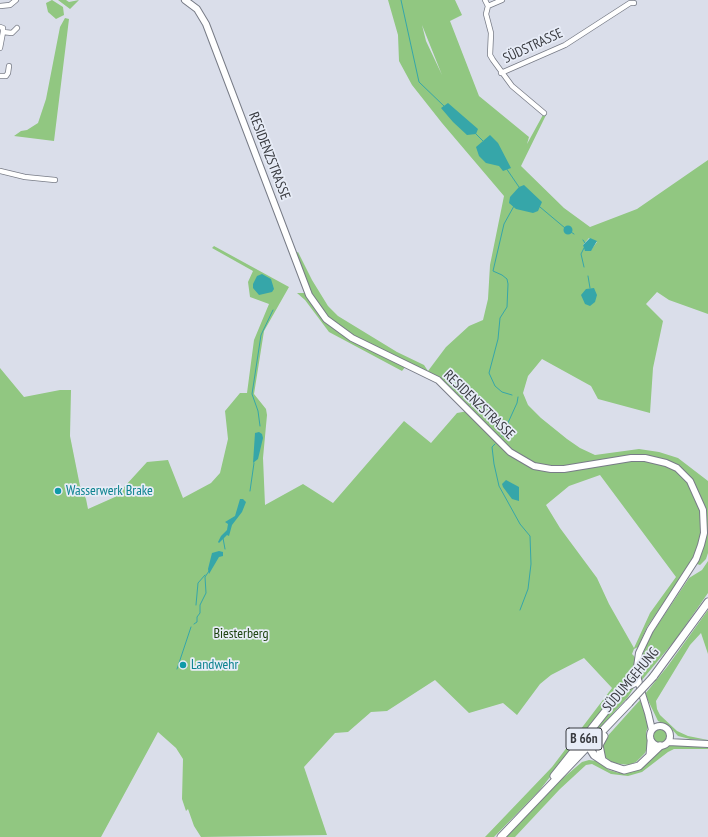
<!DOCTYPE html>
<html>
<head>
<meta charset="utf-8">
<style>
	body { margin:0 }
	canvas { display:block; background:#dadeea }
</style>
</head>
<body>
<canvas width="708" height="837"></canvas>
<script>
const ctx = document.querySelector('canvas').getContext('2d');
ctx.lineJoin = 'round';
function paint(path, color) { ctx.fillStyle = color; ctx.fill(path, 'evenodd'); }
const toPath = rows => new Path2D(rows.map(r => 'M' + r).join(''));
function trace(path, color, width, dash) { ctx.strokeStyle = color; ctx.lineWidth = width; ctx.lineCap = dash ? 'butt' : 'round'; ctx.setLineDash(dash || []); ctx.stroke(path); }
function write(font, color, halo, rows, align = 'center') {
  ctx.font = font + ' "PT Sans Narrow",sans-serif'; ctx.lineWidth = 3.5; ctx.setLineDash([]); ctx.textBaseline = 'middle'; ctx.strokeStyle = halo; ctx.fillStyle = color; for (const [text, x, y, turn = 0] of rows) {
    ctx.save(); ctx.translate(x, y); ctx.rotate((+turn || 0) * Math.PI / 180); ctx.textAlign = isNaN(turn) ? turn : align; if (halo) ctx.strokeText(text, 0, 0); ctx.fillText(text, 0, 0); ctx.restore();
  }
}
const green = toPath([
	[52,0,63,7,64,15,56,19,48,12,46,3],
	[58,0,66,0,69,2,79,0,70,9],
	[388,0,455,0,462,15,450,21,479,96,529,137,527,144,544,113,525,95,547,113,521,166,564,208,590,227,637,209,708,160,708,314,669,300,657,292,646,304,663,321,653,368,650,413,598,399,591,386,542,359,528,376,523,393,528,405,541,418,567,439,580,448,595,455,639,449,659,452,678,458,708,481,708,553,706,559,700,565,691,562,647,627,638,647,634,649,632,654,634,656,635,658,633,677,632,679,620,688,539,791,494,837,485,837,552,767,612,688,584,658,551,675,540,684,517,715,503,703,469,713,435,680,387,711,371,712,348,732,335,733,304,767,327,835,201,837,194,826,188,809,186,811,182,799,183,759,176,748,158,732,101,837,0,837,0,368,24,397,60,390,71,390,70,436,80,486,86,499,88,509,115,497,147,462,168,460,183,498,211,483,220,473,228,439,225,411,240,393,247,393,254,340,269,304,250,297,248,282,253,271,212,248,214,246,289,287,264,331,254,394,266,409,267,415,263,458,265,505,303,484,333,503,404,421,431,443,457,413,468,411,471,408,450,388,428,371,406,366,402,371,329,332,305,300,297,293,304,293,310,289,296,253,298,252,312,280,328,306,338,316,397,352,424,365,428,371,446,347,469,326,483,320,488,299,490,265,504,196,442,123,412,85,399,61,398,35],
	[422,25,442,75,426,41],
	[589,238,597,242,591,250,583,245],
	[600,475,676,577,650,613,634,648,609,604,597,578,560,528,546,505,569,486],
	[65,18,69,19,54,141,14,136,21,131,27,130,38,123,46,99,60,27],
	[708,561,708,593,676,639,642,680,640,661,649,638,689,578,702,570],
	[708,610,708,654,701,633,690,645,656,701,657,709,660,715,677,731,688,736,708,740,690,739,678,736,669,726,658,721,645,694,667,667],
	[635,686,628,697,565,766,627,689],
	[640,700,649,725,646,732,648,746,645,753,636,762,629,765,612,763,603,755,602,745,604,740],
	'653 736a7 7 0 1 1 14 0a7 7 0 1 1-14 0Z',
	[672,744,708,748,708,749,674,749,668,752,642,772,628,776,611,774,592,764,586,765,560,789,515,837,506,837,562,779,582,762,589,760,596,761,609,770,619,773,629,772,662,749]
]);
const water = toPath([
	[448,103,478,129,476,134,467,135,453,122,441,108],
	[490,135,498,143,511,168,503,171,499,166,486,163,479,156,476,147],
	[524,185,542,202,538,211,533,213,516,209,509,203,510,197,519,187],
	'563.5 230a4.5 4.5 0 1 1 9 0a4.5 4.5 0 1 1-9 0Z',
	[590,238,597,241,591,251,585,251,583,245],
	[262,274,271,279,274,289,272,292,259,295,253,288,253,284,257,276],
	[594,288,597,295,595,302,590,306,585,304,581,295,586,289],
	[259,432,262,434,263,438,258,459,253,463,255,433],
	[506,480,519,487,519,501,512,499,503,487,502,484],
	[240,499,243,499,246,502,242,512,232,525,229,536,227,535,219,543,218,542,221,536,227,530,228,524,225,522,235,516],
	[219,551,223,552,223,556,219,557,209,574,208,569,212,553]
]);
const stream = toPath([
	[401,0,419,82,445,107],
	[476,134,483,141],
	[506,168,519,187],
	[540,207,565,228],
	[571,232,574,234],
	[583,240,585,243],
	[584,248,581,254,584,267],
	[588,276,590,288],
	[512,395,502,392,495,386,489,373,498,339,500,318,507,307,508,284,507,279,502,275,493,271,504,224,514,206],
	[260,426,258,411,252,394,261,335,273,310],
	[502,436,517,403,518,397],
	[495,444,492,447,494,464,499,486,520,524,530,536,531,564,528,589,520,610],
	[250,491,254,463],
	[223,538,225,549],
	[196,605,198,583,205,575],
	[194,624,197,622,197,617,200,613,200,605,206,593,205,577,209,571],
	[177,669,191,627]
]);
const street = toPath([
	[485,0,488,6,486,14,491,33,490,55,493,60,512,86,544,113],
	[0,6,10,5,16,0],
	[488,6,502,0],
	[0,27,3,28,3,32,0,48],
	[3,32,12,33,17,28],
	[501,73,565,45,630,3,634,3],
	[0,76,6,76,8,73,9,66],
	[0,171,25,177,55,180]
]);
const secondary = toPath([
	[185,0,197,9,206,24,309,295,326,319,352,338,438,380,510,452,534,466,551,469,564,469,631,458,645,458,666,463,677,468,690,481,703,510,704,533,701,545,696,559,650,630,639,653,637,667,638,681,648,713,652,730],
	'650 736a10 10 0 1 1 20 0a10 10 0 1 1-20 0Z',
	[668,742,708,744]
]);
const primary = toPath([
	[653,677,708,602],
	[589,747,594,755,609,765,624,770,639,766,660,746],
	[650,755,651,742],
	[602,760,599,745,604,736],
	[554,776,624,688,638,681],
	[501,837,629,703]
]);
const primaryBridge = toPath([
	[629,703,653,677]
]);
const markers = [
	[58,491,4,"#0f9aa8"],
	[183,665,4,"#0f9aa8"]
];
const shields = [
	[584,739,36]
];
const shieldNames = [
	["B 66n",584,739]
];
const streetNames = [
	["SÜDSTRASSE",533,46,-25],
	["RESIDENZSTRASSE",269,156,69],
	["RESIDENZSTRASSE",479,405,44],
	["SÜDUMGEHUNG",631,680,-50]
];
const cultureNames = [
	["Wasserwerk Brake",66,491],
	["Landwehr",191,665]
];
const parkNames = [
	["Biesterberg",241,634]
];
paint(green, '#91c781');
paint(water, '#36a6a9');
trace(stream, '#36a6a9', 1);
trace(street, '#787c87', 6);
trace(secondary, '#787c87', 8);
trace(primary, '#787c87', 9);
trace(street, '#fff', 4.5);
trace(secondary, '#fff', 6);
trace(primary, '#fff', 7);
trace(primaryBridge, '#787c87', 9, []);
trace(primaryBridge, '#fff', 7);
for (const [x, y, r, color] of markers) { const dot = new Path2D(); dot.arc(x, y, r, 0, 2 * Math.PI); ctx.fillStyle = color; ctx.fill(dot); trace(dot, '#e7ecf7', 1.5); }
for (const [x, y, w] of shields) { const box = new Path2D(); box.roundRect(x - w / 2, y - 11, w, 22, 3); ctx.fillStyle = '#e7ecf7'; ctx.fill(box); trace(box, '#393b40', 1); }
write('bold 13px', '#393b40', null, shieldNames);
write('14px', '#393b40', '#e7ecf7', streetNames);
write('14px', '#0d838f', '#e7ecf7', cultureNames, 'left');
write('14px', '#1f4511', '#e7ecf7', parkNames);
</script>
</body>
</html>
